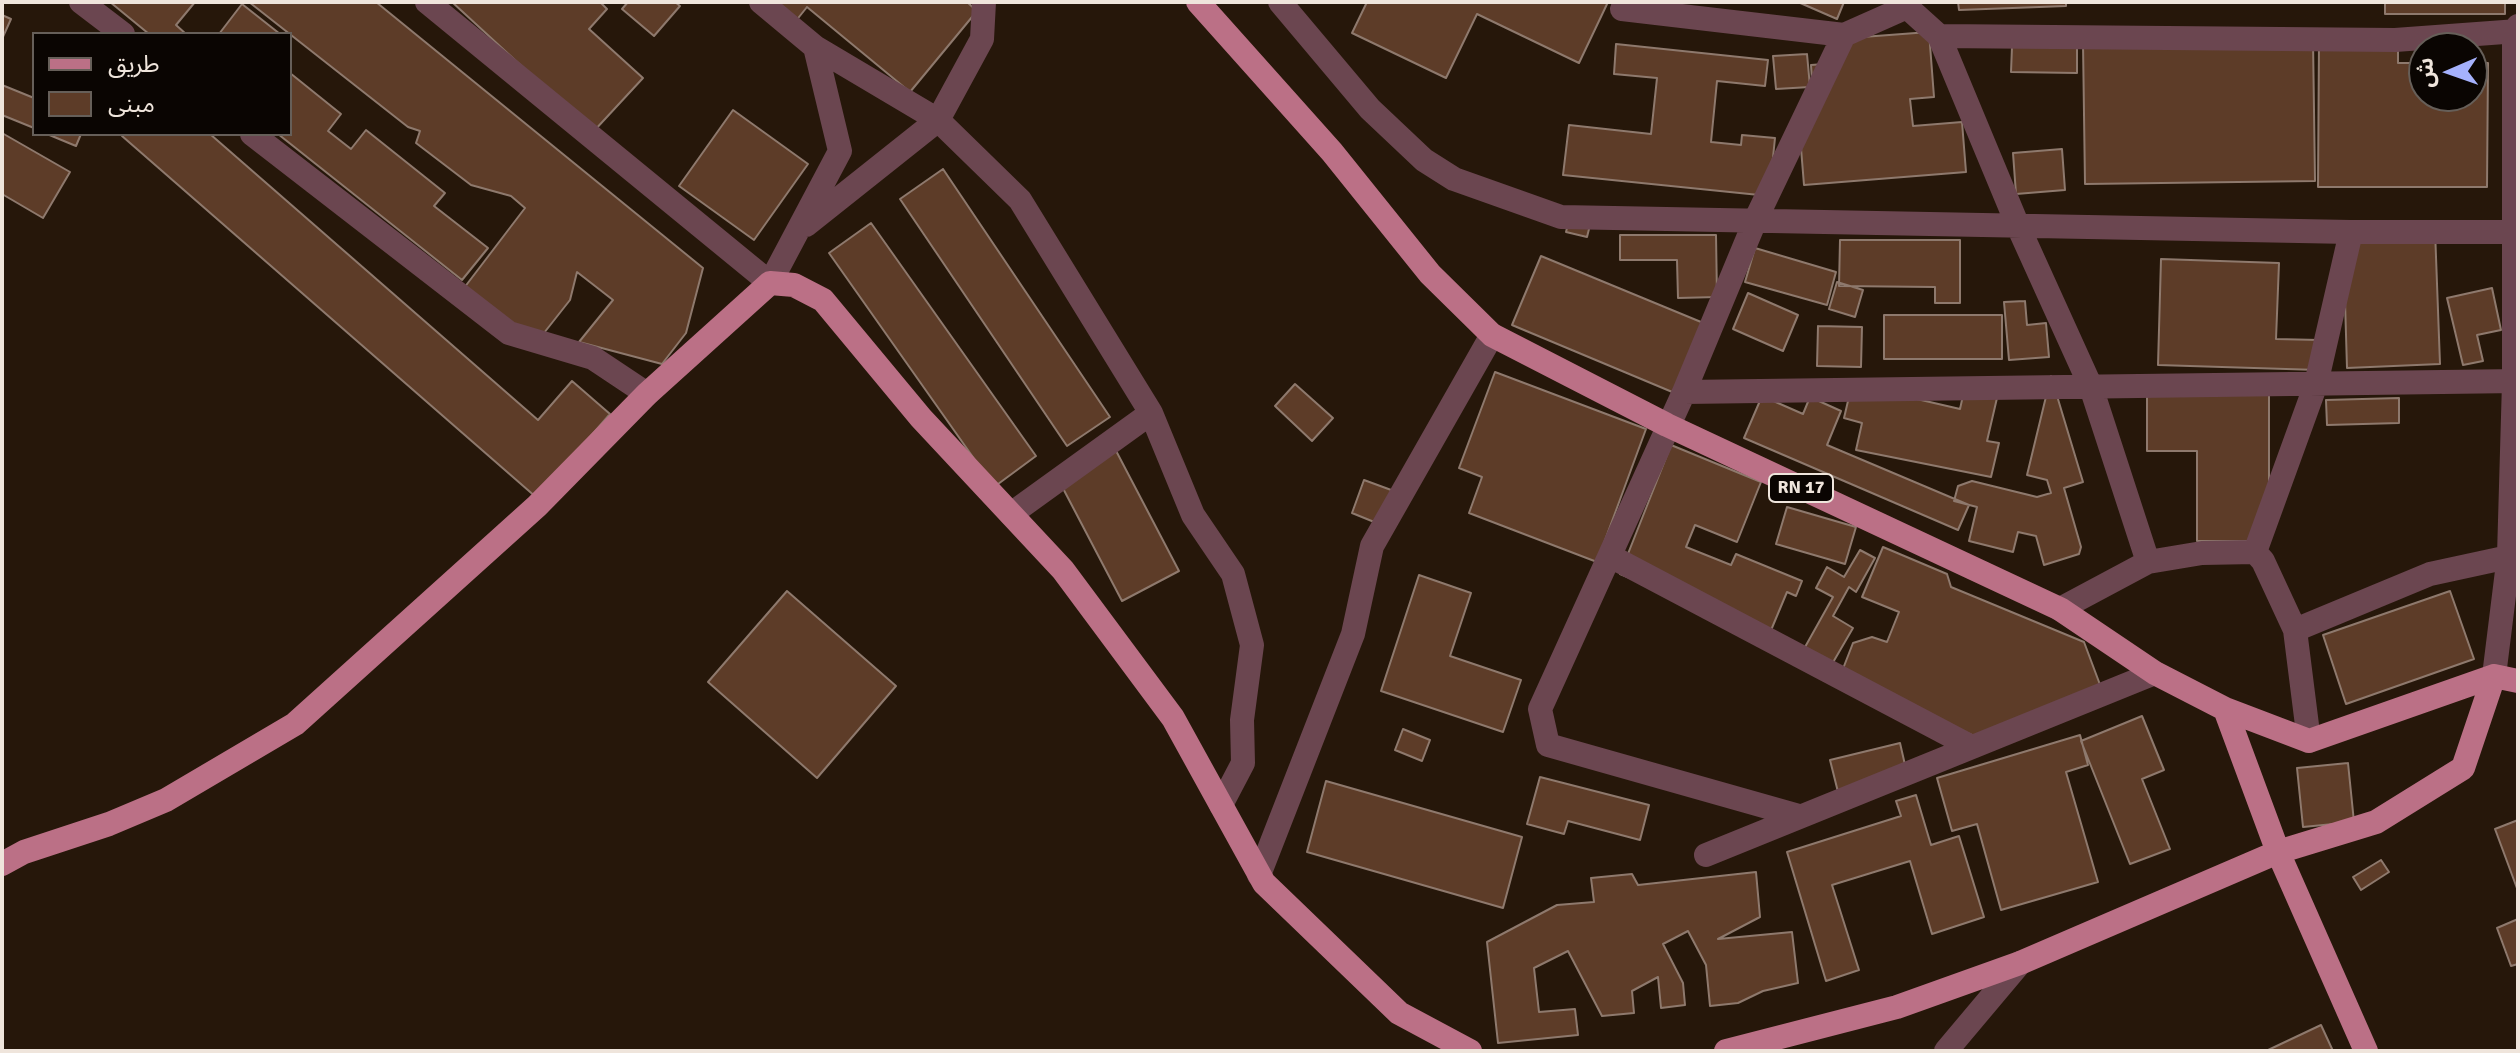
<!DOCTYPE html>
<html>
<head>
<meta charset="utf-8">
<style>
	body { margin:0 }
	#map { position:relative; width:2520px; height:1053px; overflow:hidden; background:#26170a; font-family:Signika,"Noto Sans Arabic",sans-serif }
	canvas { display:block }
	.frame { position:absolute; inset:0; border:4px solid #efe5dc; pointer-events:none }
	.legend { position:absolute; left:32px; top:32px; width:260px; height:104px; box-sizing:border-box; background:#0a0502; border:2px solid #665f59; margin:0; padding:10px 14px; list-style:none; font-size:24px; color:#efe5dc }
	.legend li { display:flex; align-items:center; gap:16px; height:40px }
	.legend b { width:40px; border:2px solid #665f59 }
	.north { position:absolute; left:2408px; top:32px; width:80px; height:80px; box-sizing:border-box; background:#0a0502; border:2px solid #665f59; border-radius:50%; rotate:268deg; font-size:22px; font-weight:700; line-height:32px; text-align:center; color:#efe5dc }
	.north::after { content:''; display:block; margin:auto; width:28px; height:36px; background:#a5b1fc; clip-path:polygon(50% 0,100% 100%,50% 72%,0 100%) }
</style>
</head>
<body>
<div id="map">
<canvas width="2520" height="1053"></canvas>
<div class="frame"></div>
<ul class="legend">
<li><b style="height:10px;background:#bb7086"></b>طريق</li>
<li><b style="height:22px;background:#5d3c28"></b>مبنى</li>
</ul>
<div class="north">ش</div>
</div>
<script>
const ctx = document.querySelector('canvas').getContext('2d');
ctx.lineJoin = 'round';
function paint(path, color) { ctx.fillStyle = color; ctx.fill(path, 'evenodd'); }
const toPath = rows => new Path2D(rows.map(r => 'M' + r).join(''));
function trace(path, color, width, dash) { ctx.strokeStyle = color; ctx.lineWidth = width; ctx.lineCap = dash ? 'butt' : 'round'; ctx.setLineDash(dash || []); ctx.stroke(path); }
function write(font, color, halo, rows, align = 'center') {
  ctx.font = font + ' Signika,sans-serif'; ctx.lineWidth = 8; ctx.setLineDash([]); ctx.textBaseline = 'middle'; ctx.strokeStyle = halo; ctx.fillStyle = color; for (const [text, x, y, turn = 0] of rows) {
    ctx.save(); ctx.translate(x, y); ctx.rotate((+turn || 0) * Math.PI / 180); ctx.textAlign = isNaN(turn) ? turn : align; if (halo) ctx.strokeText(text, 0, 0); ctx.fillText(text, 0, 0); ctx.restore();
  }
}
const building = toPath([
	[110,2,195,2,176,25,186,34,149,34,110,2],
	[249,2,376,2,703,268,686,333,662,364,579,342,613,300,577,272,570,300,540,338,520,332,464,288,525,208,511,196,471,185,416,143,420,131,408,127,249,2],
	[452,2,600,2,607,9,589,29,643,78,593,132,452,2],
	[628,2,675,2,680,6,654,36,622,9,628,2],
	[771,2,967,2,977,11,910,92,807,7,795,22,771,2],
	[1367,2,1608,2,1579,63,1477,14,1446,78,1352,33,1367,2],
	[1798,2,1844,2,1837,19,1798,2],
	[1958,2,2066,2,2066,6,1959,10,1958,2],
	[2385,2,2505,2,2505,14,2385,14,2385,2],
	[242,4,280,34,219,34,242,4],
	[2,15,11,19,2,39,2,15],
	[1929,32,1934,97,1910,99,1913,126,1962,122,1966,172,1804,185,1798,111,1814,110,1811,65,1838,63,1836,39,1929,32],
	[2313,40,2315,181,2085,184,2083,43,2313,40],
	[2319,42,2398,43,2398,63,2424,63,2424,96,2472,96,2472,63,2488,63,2487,187,2318,187,2319,42],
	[1616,44,1768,60,1765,86,1717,81,1711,142,1741,145,1742,135,1775,138,1769,196,1563,175,1569,125,1651,134,1657,78,1614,74,1616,44],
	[2012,47,2077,47,2077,73,2011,72,2012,47],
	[1807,54,1810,87,1776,89,1773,56,1807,54],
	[290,73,341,114,328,131,351,149,366,130,445,193,434,206,488,248,462,280,278,134,290,134,290,73],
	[2,85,34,98,34,128,2,115,2,85],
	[733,110,808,164,754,240,679,186,733,110],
	[2,133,70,172,43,218,2,194,2,133],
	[47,134,81,134,76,146,47,134],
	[124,134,210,134,538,420,572,381,610,414,537,498,122,136,124,134],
	[2062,149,2065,190,2016,194,2013,153,2062,149],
	[943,169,1110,417,1067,446,900,199,943,169],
	[1570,216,1591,221,1587,237,1566,232,1570,216],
	[871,223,1036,456,994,487,829,253,871,223],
	[2435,230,2440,364,2347,368,2345,301,2336,234,2435,230],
	[1620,235,1716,235,1717,297,1678,298,1677,260,1620,260,1620,235],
	[1840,240,1960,240,1960,303,1935,303,1935,287,1839,286,1840,240],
	[1755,248,1836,272,1827,305,1745,282,1755,248],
	[1541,256,1718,329,1689,399,1512,325,1541,256],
	[2161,259,2279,263,2276,339,2319,340,2318,370,2158,365,2161,259],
	[1837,282,1863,290,1855,317,1829,309,1837,282],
	[2492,288,2501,330,2477,335,2483,361,2463,365,2447,298,2492,288],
	[1748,293,1798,315,1783,351,1733,329,1748,293],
	[2025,301,2027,325,2046,323,2049,357,2009,360,2004,302,2025,301],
	[1884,315,2002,315,2002,359,1884,359,1884,315],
	[1818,326,1862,327,1861,367,1817,366,1818,326],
	[1495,372,1646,429,1597,562,1469,513,1482,477,1459,468,1495,372],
	[2051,376,2083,482,2064,488,2081,547,2079,554,2044,565,2036,536,2018,532,2013,552,1969,541,1977,507,1954,501,1958,486,1972,481,2037,497,2051,493,2047,480,2027,475,2051,376],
	[1295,384,1333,418,1312,441,1275,406,1295,384],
	[1852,384,1960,409,1964,391,1997,398,1987,441,1999,443,1991,477,1856,450,1862,423,1844,418,1852,384],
	[2147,393,2269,393,2269,541,2197,541,2197,451,2147,451,2147,393],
	[1762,396,1803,414,1810,397,1841,411,1827,445,1969,505,1958,530,1744,438,1762,396],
	[2399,398,2399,423,2327,425,2326,400,2399,398],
	[1113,445,1179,571,1122,601,1056,475,1113,445],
	[1671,445,1761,482,1737,542,1695,525,1686,547,1731,565,1736,554,1802,581,1796,596,1787,592,1769,635,1620,574,1671,445],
	[1364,480,1402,494,1389,528,1352,513,1364,480],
	[1787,507,1856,527,1845,564,1776,544,1787,507],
	[1883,547,1947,574,1951,587,2084,642,2102,690,1986,741,1839,679,1853,643,1872,637,1887,642,1899,612,1862,597,1883,547],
	[1860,550,1875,558,1856,592,1849,587,1833,616,1853,628,1828,671,1800,656,1833,597,1816,588,1827,567,1844,577,1860,550],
	[1419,575,1471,593,1450,656,1521,680,1503,732,1381,691,1419,575],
	[787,591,896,686,817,778,708,682,787,591],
	[2450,591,2474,659,2346,704,2323,635,2450,591],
	[2142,716,2164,770,2142,779,2170,849,2130,864,2081,741,2142,716],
	[1403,729,1430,740,1422,761,1395,750,1403,729],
	[2080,735,2088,765,2066,772,2098,882,2001,910,1977,824,1952,831,1937,778,2080,735],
	[1900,743,1908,778,1839,796,1830,760,1900,743],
	[2348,763,2354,822,2303,827,2297,768,2348,763],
	[1540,777,1649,805,1640,840,1568,821,1564,834,1527,824,1540,777],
	[1326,781,1522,837,1503,908,1307,852,1326,781],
	[1916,795,1931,845,1959,836,1984,917,1932,934,1910,861,1832,885,1859,970,1826,981,1787,852,1901,816,1896,801,1916,795],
	[2518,820,2518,891,2495,829,2518,820],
	[2381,860,2389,872,2361,890,2353,877,2381,860],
	[1756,872,1760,917,1718,939,1792,932,1798,983,1763,991,1738,1003,1710,1006,1706,965,1688,931,1663,944,1683,983,1685,1005,1661,1008,1658,977,1632,991,1634,1013,1602,1016,1568,951,1534,968,1539,1012,1575,1009,1578,1035,1498,1043,1487,942,1557,905,1594,902,1591,878,1632,874,1638,885,1756,872],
	[2518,919,2518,964,2511,966,2497,928,2518,919],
	[2321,1025,2333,1051,2266,1051,2321,1025]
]);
const minor = toPath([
	[81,2,123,34],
	[427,2,770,283,840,151,815,47],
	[761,2,815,47,938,120,1020,200,1151,413,1011,514],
	[1280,2,1370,109,1424,160,1454,179,1561,217,2351,232,2518,232],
	[1622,9,1844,35,1907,7,1939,36,2395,40,2518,31],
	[1939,36,2018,226,2091,387,2148,562],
	[252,134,509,333,593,358,647,394],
	[806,225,938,120,982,39,984,2],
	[1684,392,2518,381],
	[1151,413,1193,515,1233,574,1252,645,1242,720,1243,763,1221,805],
	[2255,552,2316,384,2351,232],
	[1610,556,1970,746],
	[2060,609,2148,562,2202,553,2255,552,2263,561,2295,630,2309,741],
	[2295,630,2430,574,2518,555],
	[2494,676,2509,555,2514,382,2514,31,2518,26],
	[1799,816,1548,745,1540,709,1684,392,1755,221,1844,35],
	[1706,855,2155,673],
	[1259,875,1353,634,1372,546,1492,335],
	[1946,1051,2020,963]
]);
const major = toPath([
	[1198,2,1332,152,1430,274,1492,335,1667,425,2060,609,2155,673,2225,709,2309,741,2494,676,2518,681],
	[2225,709,2278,852,2366,1051],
	[2,864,24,852,109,824,166,800,295,724,537,506,647,394,770,283,794,285,823,300,921,418,1063,570,1173,718,1264,883,1399,1013,1470,1051],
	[1726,1051,1897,1007,2020,963,2278,852,2376,822,2463,768,2494,676]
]);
const shields = [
	[1801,488,64]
];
const shieldNames = [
	["RN 17",1801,488]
];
paint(building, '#5d3c28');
trace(building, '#8e796d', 2);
trace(minor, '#6b4650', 24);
trace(major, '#bb7086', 24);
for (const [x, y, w] of shields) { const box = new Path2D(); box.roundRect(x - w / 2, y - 14, w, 28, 6); ctx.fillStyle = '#0a0502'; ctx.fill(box); trace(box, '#efe5dc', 2); }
write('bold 18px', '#efe5dc', null, shieldNames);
</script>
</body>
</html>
